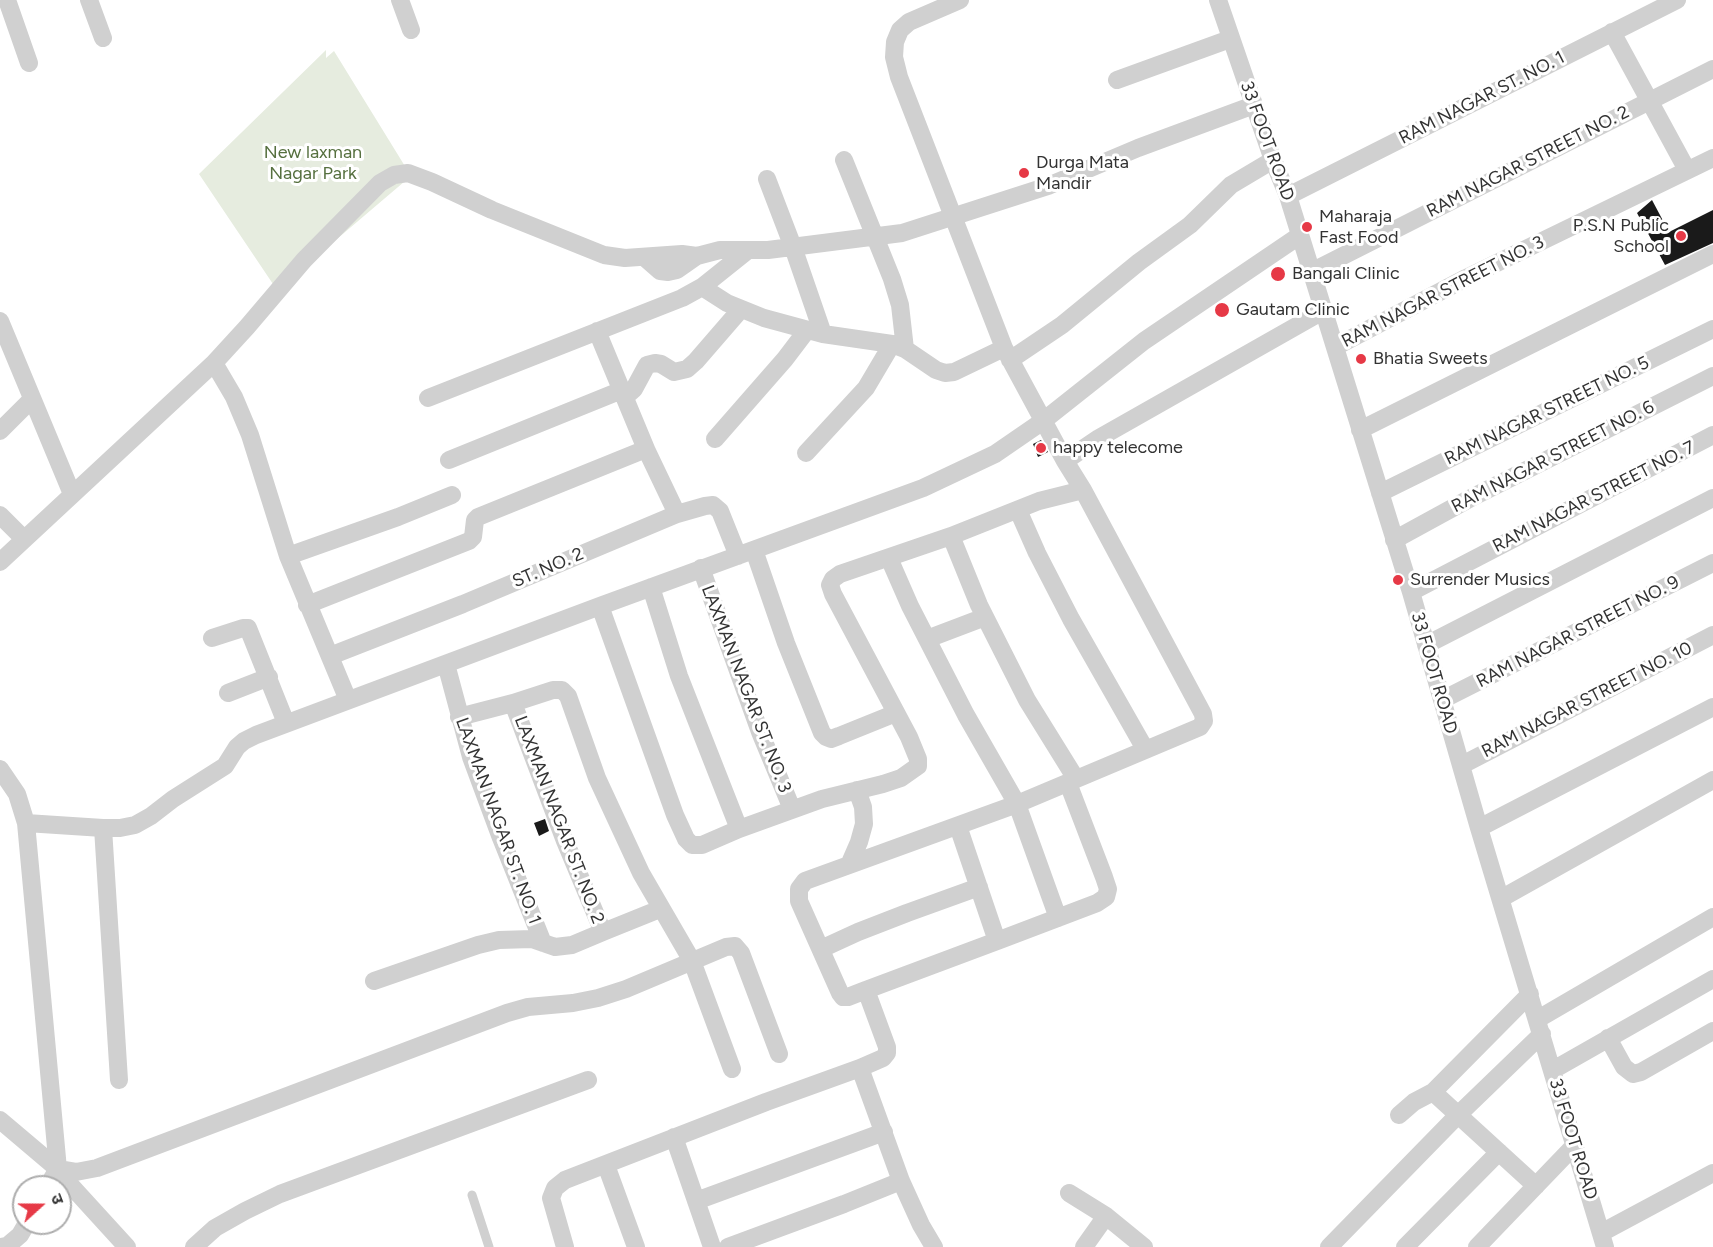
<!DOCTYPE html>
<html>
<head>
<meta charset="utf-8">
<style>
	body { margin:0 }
	#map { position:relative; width:1713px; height:1247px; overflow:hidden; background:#fff; font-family:Figtree,"Noto Sans Devanagari",sans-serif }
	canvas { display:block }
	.north { position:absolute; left:12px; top:1175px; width:60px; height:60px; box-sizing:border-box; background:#fff; border:2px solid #adadad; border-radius:50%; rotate:69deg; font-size:16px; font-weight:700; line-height:24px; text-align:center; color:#333 }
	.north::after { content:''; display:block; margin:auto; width:21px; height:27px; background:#e63946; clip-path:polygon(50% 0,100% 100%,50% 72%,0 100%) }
</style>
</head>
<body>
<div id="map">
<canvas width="1713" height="1247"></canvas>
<div class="north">उ</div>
</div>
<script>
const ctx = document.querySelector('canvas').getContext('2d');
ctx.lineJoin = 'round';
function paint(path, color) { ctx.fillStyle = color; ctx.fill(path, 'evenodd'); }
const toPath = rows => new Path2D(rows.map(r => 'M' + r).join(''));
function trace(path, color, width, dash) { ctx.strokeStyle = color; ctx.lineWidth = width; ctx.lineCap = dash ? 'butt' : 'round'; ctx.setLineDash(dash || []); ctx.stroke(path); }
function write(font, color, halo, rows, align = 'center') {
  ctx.font = font + ' Figtree,sans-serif'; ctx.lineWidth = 6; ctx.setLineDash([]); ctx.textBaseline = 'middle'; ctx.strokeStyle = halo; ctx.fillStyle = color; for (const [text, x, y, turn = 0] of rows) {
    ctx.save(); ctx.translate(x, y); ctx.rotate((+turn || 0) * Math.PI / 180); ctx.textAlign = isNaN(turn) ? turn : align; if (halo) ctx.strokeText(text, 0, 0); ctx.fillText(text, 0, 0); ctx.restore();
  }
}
const green = toPath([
	[326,50,326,58,334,51,411,176,277,290,199,174]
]);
const building = toPath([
	[1652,200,1669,232,1713,210,1713,243,1665,265,1637,213],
	[1041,440,1048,452,1038,457,1033,444],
	[545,819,549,831,539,836,534,823]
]);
const service = toPath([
	[472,1195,489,1247]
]);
const minor = toPath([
	[7,0,29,63],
	[89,0,103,38],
	[400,0,411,30],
	[960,0,909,22,900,30,895,42,894,57,899,77,1004,348,1065,461,1099,438,1323,311],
	[1218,0,1273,160,1288,196,1411,592,1479,828,1605,1247],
	[1612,32,1687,170],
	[1117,80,1230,39],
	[844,160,892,279,900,305,905,349],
	[767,179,793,247,823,334],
	[1288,196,1677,0],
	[644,257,660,271,668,272,677,270,697,256,720,250,768,250,902,233,1048,186,1138,148,1254,105],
	[1311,272,1713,69],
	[702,287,727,303,764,318,823,334,892,344,905,349,936,370,945,373,954,372,1004,348],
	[0,321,72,494],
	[597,331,646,449,677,514],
	[1335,347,1466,278,1713,158],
	[1010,360,1062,325,1139,262,1190,225,1231,185,1273,160],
	[214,363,247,327,304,260,380,183,394,175,408,173,432,182,492,210,604,255,625,258,682,254,697,256],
	[625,397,634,389,647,365,655,363,661,364,674,372,687,369,696,361,741,309],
	[428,398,682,298,702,287,747,251],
	[1360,430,1713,254],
	[0,431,32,399],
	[715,439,785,359,807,330],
	[806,453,866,388,892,344],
	[449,460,622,390],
	[1380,493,1713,329],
	[1018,510,1037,553,1071,619,1145,749],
	[0,515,24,539],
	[951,536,979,605,1027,700,1076,779],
	[1394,540,1469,499,1713,376],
	[754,550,786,643,822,733,826,737,831,739,839,736,896,713],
	[288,556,398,517,452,495],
	[889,558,910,606,966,715,1017,804,1058,918],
	[0,562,214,363,234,397,250,435,288,556,348,700],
	[701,568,760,732,792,809],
	[651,587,679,676,739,829],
	[1411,592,1713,435],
	[307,605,469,541,473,537,475,520,478,517,646,449],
	[600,606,675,815,686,839,692,845,702,845,739,829,822,799,883,784,901,778,918,766,918,759,909,737,833,594,830,585,833,579,840,574,951,536,1039,501,1083,490,1065,461],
	[212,638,243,628,248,628,286,723],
	[927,639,985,617],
	[1426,645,1713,498],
	[330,656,463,604,677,514,705,506,713,505,720,511,738,556],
	[446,664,471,757,501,838,543,943],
	[228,693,269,677],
	[1442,700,1713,563],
	[513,703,553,690,562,690,568,696,597,778,641,873,692,961,732,1069],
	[1462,765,1713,635],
	[0,769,17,794,26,823,58,1169,47,1187],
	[26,823,103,828,120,828,135,825,151,816,173,799,225,766,237,747,244,741,256,735,600,606,923,488,995,454,1043,421,1144,341,1299,236],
	[103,828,119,1080],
	[1479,828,1713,707],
	[849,865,859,842,864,824,863,807,857,790],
	[1502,898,1713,780],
	[603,932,660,909],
	[997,941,1097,903,1106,897,1108,889,1104,877,1068,783],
	[821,949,858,932,907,913,979,887],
	[374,981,478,945,499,940,532,939,555,947,572,945,603,932,565,841,513,703,459,717],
	[866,990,997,941,958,826],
	[1538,1019,1713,917],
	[1608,1038,1624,1067,1633,1074,1641,1072,1713,1031],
	[860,1068,901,1181,921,1225,934,1247],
	[1553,1070,1713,979],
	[1433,1092,1536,1186],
	[1399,1115,1414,1102,1433,1092,1530,994],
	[0,1120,58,1169,64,1178,127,1247],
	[674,1137,712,1247],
	[606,1165,636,1247],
	[58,1169,76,1172,97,1168,507,1013,528,1007,573,1003,598,998,626,989,726,947,735,946,741,953,779,1054],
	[1069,1193,1106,1216,1144,1247],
	[696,1201,884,1132],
	[1601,1233,1713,1173],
	[0,1247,7,1246,20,1235,27,1223],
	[194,1247,215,1228,245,1211,280,1194,588,1080],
	[565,1247,551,1198,555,1188,565,1180,766,1102,860,1068,883,1058,887,1053,887,1047,866,990,848,997,843,997,840,993,799,901,799,889,805,881,1017,804,1200,727,1204,721,1203,714,1083,490],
	[728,1247,844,1204,901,1181],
	[1084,1247,1106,1216],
	[1329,1247,1458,1115,1542,1034],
	[1405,1247,1499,1152],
	[1477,1247,1575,1145]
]);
const markers = [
	[1024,173,6,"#e63946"],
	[1307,227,6,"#e63946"],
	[1681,236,6,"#e63946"],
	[1278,274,8,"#e63946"],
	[1222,310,8,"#e63946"],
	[1361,359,6,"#e63946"],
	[1041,448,6,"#e63946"],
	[1398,580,6,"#e63946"]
];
const streetNames = [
	["RAM NAGAR ST. NO. 1",1482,98,-27],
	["33 FOOT ROAD",1267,141,70],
	["RAM NAGAR STREET NO. 2",1528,162,-27],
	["RAM NAGAR STREET NO. 3",1443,292,-27],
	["RAM NAGAR STREET NO. 5",1547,411,-26],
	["RAM NAGAR STREET NO. 6",1553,457,-27],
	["RAM NAGAR STREET NO. 7",1594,497,-27],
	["ST. NO. 2",548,568,-23],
	["RAM NAGAR STREET NO. 9",1578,632,-27],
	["33 FOOT ROAD",1434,673,74],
	["LAXMAN NAGAR ST. NO. 3",746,689,69],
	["RAM NAGAR STREET NO. 10",1587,700,-27],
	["LAXMAN NAGAR ST. NO. 2",559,820,69],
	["LAXMAN NAGAR ST. NO. 1",498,821,70],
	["33 FOOT ROAD",1573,1139,73]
];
const parkNames = [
	["New laxman",313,153],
	["Nagar Park",313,174]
];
const poiNames = [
	["Durga Mata",1036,163],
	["Mandir",1036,184],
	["Maharaja",1319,217],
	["Fast Food",1319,238],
	["P.S.N Public",1669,226,"right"],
	["School",1669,247,"right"],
	["Bangali Clinic",1292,274],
	["Gautam Clinic",1236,310],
	["Bhatia Sweets",1373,359],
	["happy telecome",1053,448],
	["Surrender Musics",1410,580]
];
paint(green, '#e6ecdf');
paint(building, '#1a1a1a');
trace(service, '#d0d0d0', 9);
trace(minor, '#d0d0d0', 18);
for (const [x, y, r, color] of markers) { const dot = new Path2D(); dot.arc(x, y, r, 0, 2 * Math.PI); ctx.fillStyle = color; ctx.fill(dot); trace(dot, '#fff', 2); }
write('18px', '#333', '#fff', streetNames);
write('18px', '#56703f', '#fff', parkNames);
write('18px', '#333', '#fff', poiNames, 'left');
</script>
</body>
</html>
